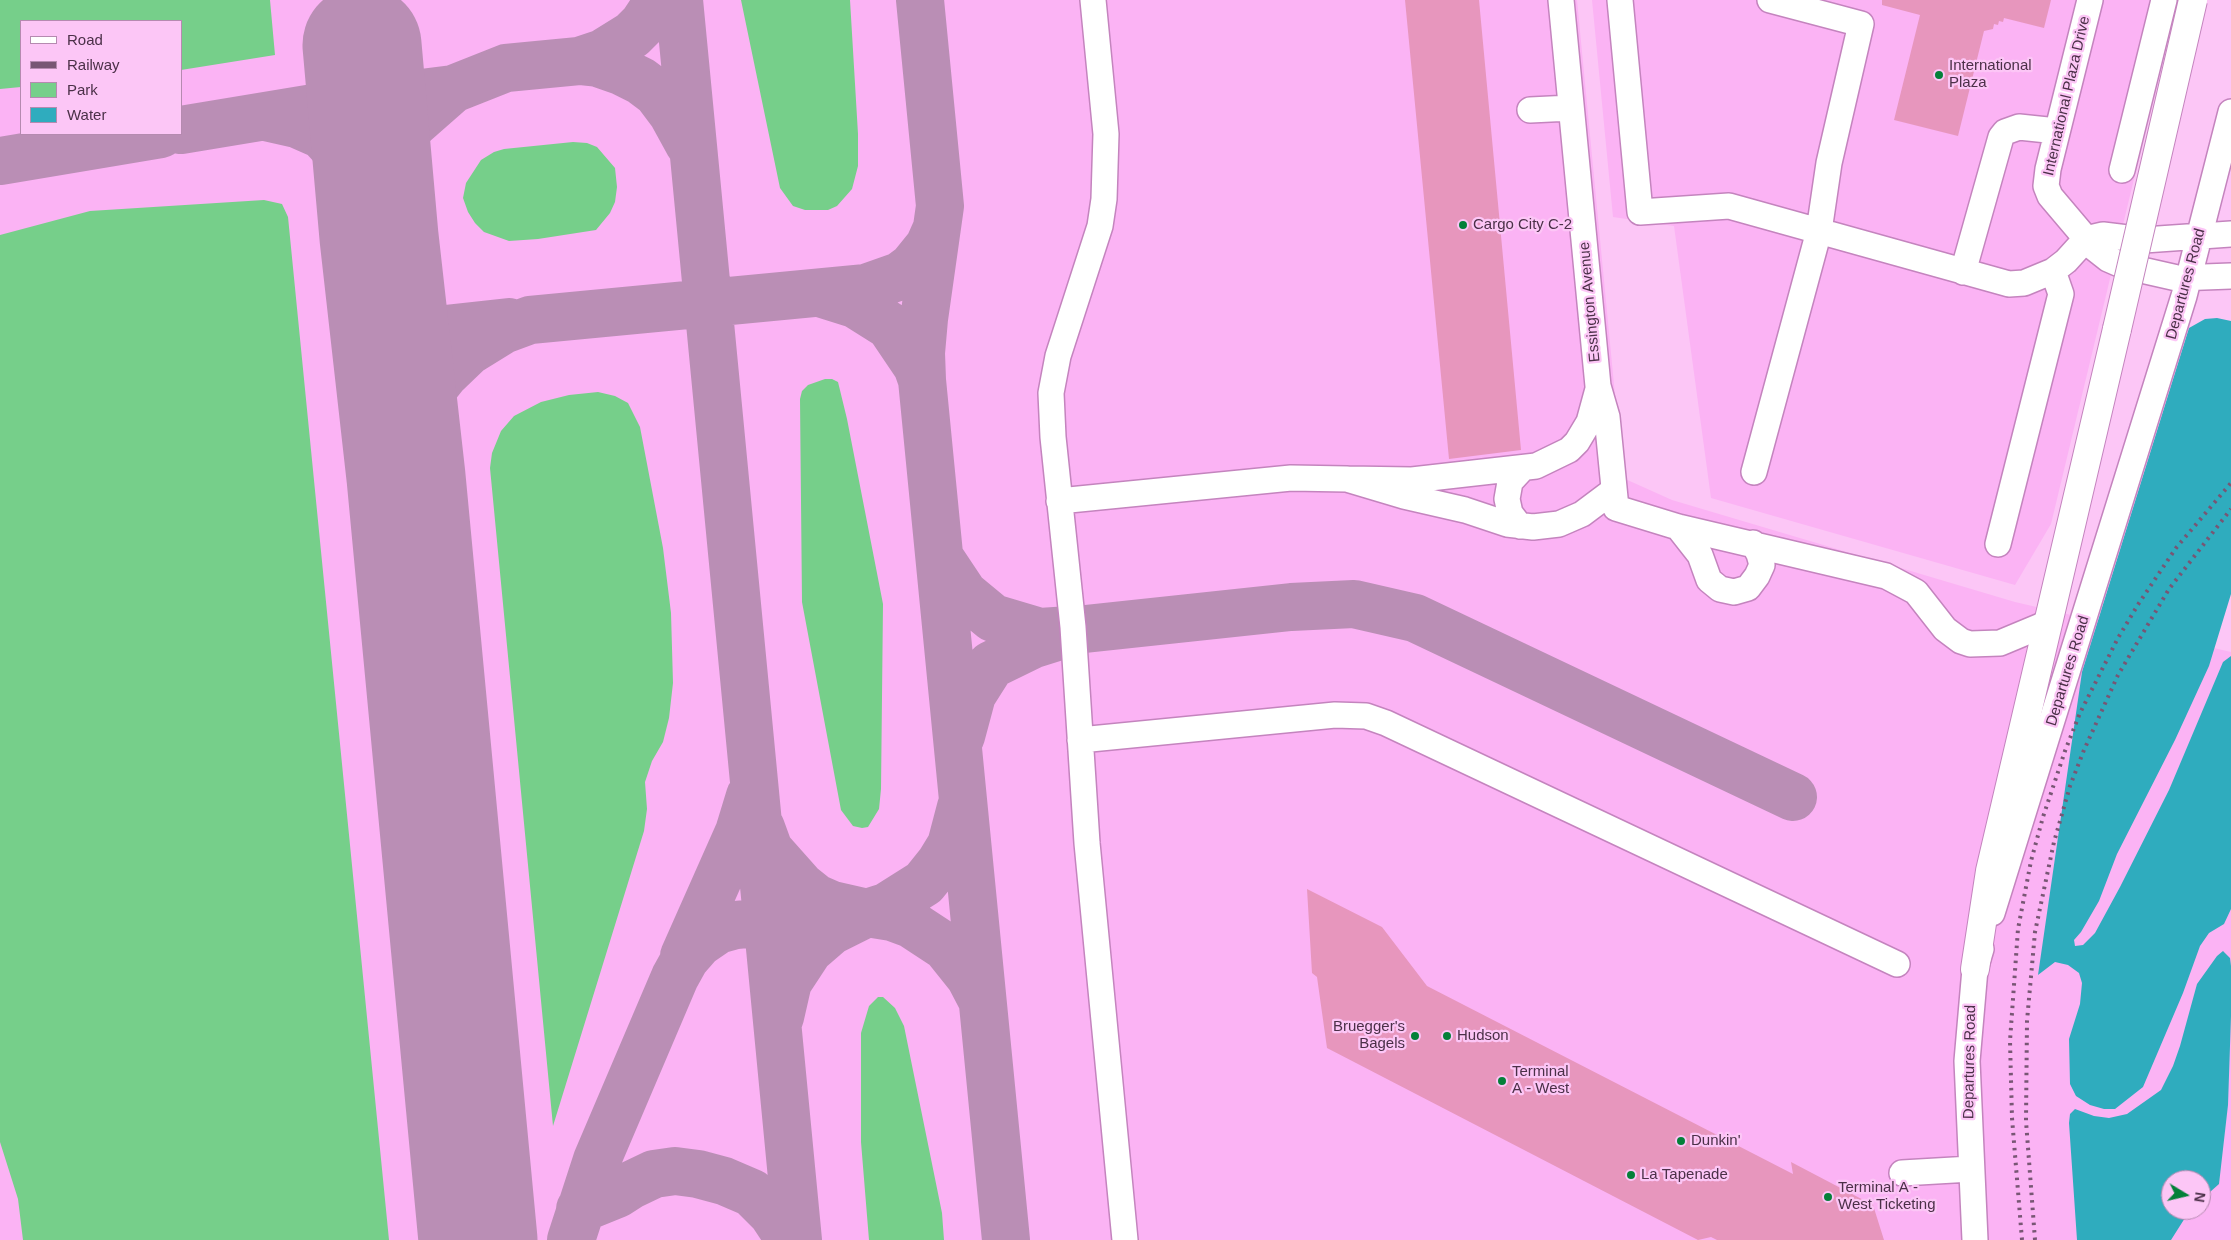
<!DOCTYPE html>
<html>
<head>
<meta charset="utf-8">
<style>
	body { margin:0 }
	#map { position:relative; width:2231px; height:1240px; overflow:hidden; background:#fcc6f6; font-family:Helvetica,sans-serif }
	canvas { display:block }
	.legend { position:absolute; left:20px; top:20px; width:162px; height:115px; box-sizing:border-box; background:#fcc6f6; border:1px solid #b58ab0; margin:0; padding:6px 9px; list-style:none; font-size:15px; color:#4b3048 }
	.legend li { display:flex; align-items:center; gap:10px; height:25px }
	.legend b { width:25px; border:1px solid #b58ab0 }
	.north { position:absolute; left:2161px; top:1170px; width:50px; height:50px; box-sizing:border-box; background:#fcc6f6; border:1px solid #b58ab0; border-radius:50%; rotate:99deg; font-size:14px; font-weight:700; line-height:20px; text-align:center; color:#4b3048 }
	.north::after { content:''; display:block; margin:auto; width:18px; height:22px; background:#048039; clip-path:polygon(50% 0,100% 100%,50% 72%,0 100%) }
</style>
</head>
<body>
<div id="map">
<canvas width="2231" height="1240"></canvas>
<ul class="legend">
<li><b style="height:6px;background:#fff"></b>Road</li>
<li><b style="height:6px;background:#785674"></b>Railway</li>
<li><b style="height:14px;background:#76cf8a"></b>Park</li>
<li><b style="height:14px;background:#2facbe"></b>Water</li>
</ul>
<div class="north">N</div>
</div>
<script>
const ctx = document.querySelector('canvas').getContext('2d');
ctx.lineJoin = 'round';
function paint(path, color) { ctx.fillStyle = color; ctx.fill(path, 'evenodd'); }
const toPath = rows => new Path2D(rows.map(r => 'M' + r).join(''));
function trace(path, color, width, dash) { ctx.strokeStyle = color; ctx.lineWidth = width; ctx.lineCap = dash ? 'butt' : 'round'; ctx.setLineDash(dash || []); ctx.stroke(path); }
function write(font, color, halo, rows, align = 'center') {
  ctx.font = font + ' Helvetica,sans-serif'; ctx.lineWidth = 4.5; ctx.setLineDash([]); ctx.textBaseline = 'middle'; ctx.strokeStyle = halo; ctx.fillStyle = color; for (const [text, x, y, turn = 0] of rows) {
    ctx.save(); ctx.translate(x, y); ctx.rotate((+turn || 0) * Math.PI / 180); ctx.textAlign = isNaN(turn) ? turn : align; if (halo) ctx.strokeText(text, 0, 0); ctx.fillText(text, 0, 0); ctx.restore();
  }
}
const built = toPath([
	[0,0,1577,0,1623,478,1672,500,2015,602,2231,652,2231,1240,0,1240],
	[21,21,181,21,181,134,21,134],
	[2171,1180,2201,1180,2201,1210,2171,1210],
	[1592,0,2177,0,2051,524,2015,585,1711,498,1674,226,1613,217]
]);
const green = toPath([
	[0,0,270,0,275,55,181,70,181,21,21,21,21,87,0,89],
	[741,0,850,0,858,134,858,166,852,189,837,206,828,210,805,210,793,206,780,188],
	[573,142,587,143,597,147,615,168,617,187,615,202,610,213,596,230,538,239,509,241,484,232,475,223,468,212,463,198,466,183,481,160,494,152,504,149],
	[264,200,282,204,288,217,389,1240,23,1240,18,1199,0,1142,0,235,90,211],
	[825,379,832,379,838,382,847,419,883,604,881,789,879,809,868,827,862,828,853,826,841,810,802,602,800,399,802,391,808,385],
	[598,392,615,396,628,403,640,427,663,548,671,613,673,683,669,718,663,742,652,761,645,782,647,809,644,831,553,1126,490,468,492,453,501,431,514,416,541,402,569,395],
	[878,997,883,997,895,1008,904,1026,942,1213,944,1240,869,1240,861,1142,861,1033,869,1006]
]);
const water = toPath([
	[2217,318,2231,321,2231,594,2209,666,2175,740,2117,854,2099,901,2081,932,2074,940,2075,946,2083,945,2095,933,2120,887,2169,790,2223,662,2231,656,2231,909,2224,924,2209,933,2200,946,2183,993,2143,1087,2115,1109,2104,1109,2090,1105,2076,1096,2070,1084,2069,1039,2080,1004,2082,983,2079,973,2068,965,2055,962,2038,975,2082,672,2189,328,2205,319],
	[2223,951,2230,958,2231,966,2231,1016,2228,1105,2219,1184,2201,1200,2201,1180,2171,1180,2171,1210,2190,1210,2171,1240,2077,1240,2069,1123,2070,1114,2075,1109,2094,1116,2109,1118,2127,1114,2161,1090,2173,1066,2180,1046,2197,984,2217,956]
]);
const taxiway = toPath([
	[679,0,798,1240],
	[920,0,940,206,924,319,921,353,922,380,1006,1240],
	[579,61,603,53,632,35,643,24,659,0],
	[266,117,297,124,322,135,365,182,377,211],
	[181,130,350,102,453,89,506,68,579,61,598,63,621,71,641,81,657,93,672,113,689,144],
	[0,161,161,134],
	[377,211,397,147,412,125,453,89],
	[820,293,855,304,890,326,917,366,922,380],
	[390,335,509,322],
	[406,477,413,426,425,399,444,375,469,351,503,330,530,320,866,288,900,276,912,267,929,246,937,228],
	[940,558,964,594,993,618,1040,632,1085,629,1291,607,1354,604,1415,618,1793,797],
	[961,736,972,695,991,665,1034,644,1069,633],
	[761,828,769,850,801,886,816,898,832,905,867,913,886,907,924,883,940,863,951,845,961,807],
	[684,956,739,832,750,796],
	[780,1017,788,982,809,950,831,931,867,913,892,917,911,924,946,947,970,977,981,998],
	[580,1209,617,1194,631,1185,654,1174,675,1171,698,1174,724,1181,752,1193,772,1213,790,1240],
	[571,1240,597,1160,675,977,685,959,699,943,718,930,736,925,867,913]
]);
const runway = toPath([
	[362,45,379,237,406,477,478,1240]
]);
const building = toPath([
	[1405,0,1479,0,1521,450,1449,459],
	[1882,0,2051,0,2044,28,2004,18,2003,22,1999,21,1998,25,1994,24,1993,29,1984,31,1958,136,1894,120,1920,15,1882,5],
	[1307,889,1382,927,1427,986,1793,1174,1791,1162,1873,1205,1884,1240,1717,1240,1711,1237,1698,1240,1327,1048,1317,977,1312,973]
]);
const minor = toPath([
	[1093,0,1106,134,1104,199,1100,226,1058,356,1051,393,1053,437,1073,627,1087,843,1125,1240],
	[1561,0,1598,386,1607,417,1616,508,1678,527,1886,576,1916,592,1945,629,1961,641,1970,644,2000,643,2048,623],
	[1620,0,1640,212,1729,206,2009,284,2024,283,2053,271,2066,261,2086,239],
	[2090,0,2048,169,2046,186,2050,196,2094,248,2108,259,2124,266,2177,278,2231,276],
	[1530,110,1571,108],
	[2122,170,2164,0],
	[2086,239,2103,235,2144,240,2231,234],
	[1963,272,2001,137,2005,132,2019,127,2057,131],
	[1598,389,1589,422,1577,442,1569,450,1536,466,1412,480,1347,479,1404,496,1465,510,1507,524,1533,527,1559,524,1582,514,1614,490],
	[1754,472,1819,231,1829,163,1861,24,1770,0],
	[1059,501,1291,478,1347,479],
	[1520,526,1510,513,1507,499,1510,482,1522,469],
	[1678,527,1700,555,1709,580,1720,589,1734,592,1748,588,1757,576,1762,565,1759,554,1753,543],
	[1998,544,2061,294,2053,271],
	[1080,740,1335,715,1366,716,1386,723,1897,964],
	[1992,913,2184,296,2231,112],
	[1902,1173,1971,1169],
	[1975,1240,1967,1061,1975,969,1981,949]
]);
const highway = toPath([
	[1975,969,1990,871,2117,329]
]);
const rail = toPath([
	[2022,1240,2012,1118,2010,1041,2018,929,2031,861,2043,817,2065,751,2080,713,2118,638,2139,603,2176,548,2231,483],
	[2035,1240,2026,1121,2027,1021,2035,932,2054,842,2070,786,2084,750,2118,675,2169,589,2231,509]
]);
const highwayBridge = toPath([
	[2117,329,2193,0]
]);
const markers = [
	[1939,75,5,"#048039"],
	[1463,225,5,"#048039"],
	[1415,1036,5,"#048039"],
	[1447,1036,5,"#048039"],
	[1502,1081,5,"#048039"],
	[1681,1141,5,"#048039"],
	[1631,1175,5,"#048039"],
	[1828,1197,5,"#048039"]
];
const poiNames = [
	["International",1949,66],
	["Plaza",1949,83],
	["Cargo City C-2",1473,225],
	["Bruegger's",1405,1027,"right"],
	["Bagels",1405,1044,"right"],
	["Hudson",1457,1036],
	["Terminal",1512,1072],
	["A - West",1512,1089],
	["Dunkin'",1691,1141],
	["La Tapenade",1641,1175],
	["Terminal A -",1838,1188],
	["West Ticketing",1838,1205]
];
const streetNames = [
	["International Plaza Drive",2067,96,-77],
	["Departures Road",2186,284,-75],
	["Essington Avenue",1590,302,-95],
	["Departures Road",2068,671,-73],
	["Departures Road",1970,1062,-89]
];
paint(built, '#fbb3f4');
paint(green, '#76cf8a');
paint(water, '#2facbe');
trace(taxiway, '#ba8eb5', 48);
trace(runway, '#ba8eb5', 119);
paint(building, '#e796bd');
trace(minor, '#c484be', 28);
trace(highway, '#c484be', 30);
trace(minor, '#fff', 25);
trace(highway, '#fff', 28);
trace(rail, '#785674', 4, [2.5, 5]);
trace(highwayBridge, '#c484be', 30, []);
trace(highwayBridge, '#fff', 28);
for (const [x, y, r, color] of markers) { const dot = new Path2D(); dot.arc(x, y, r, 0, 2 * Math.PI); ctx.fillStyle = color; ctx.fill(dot); trace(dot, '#fcc6f6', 2); }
write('15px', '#4b3048', '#fcc6f6', poiNames, 'left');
write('15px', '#4b3048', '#fcc6f6', streetNames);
</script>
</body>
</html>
